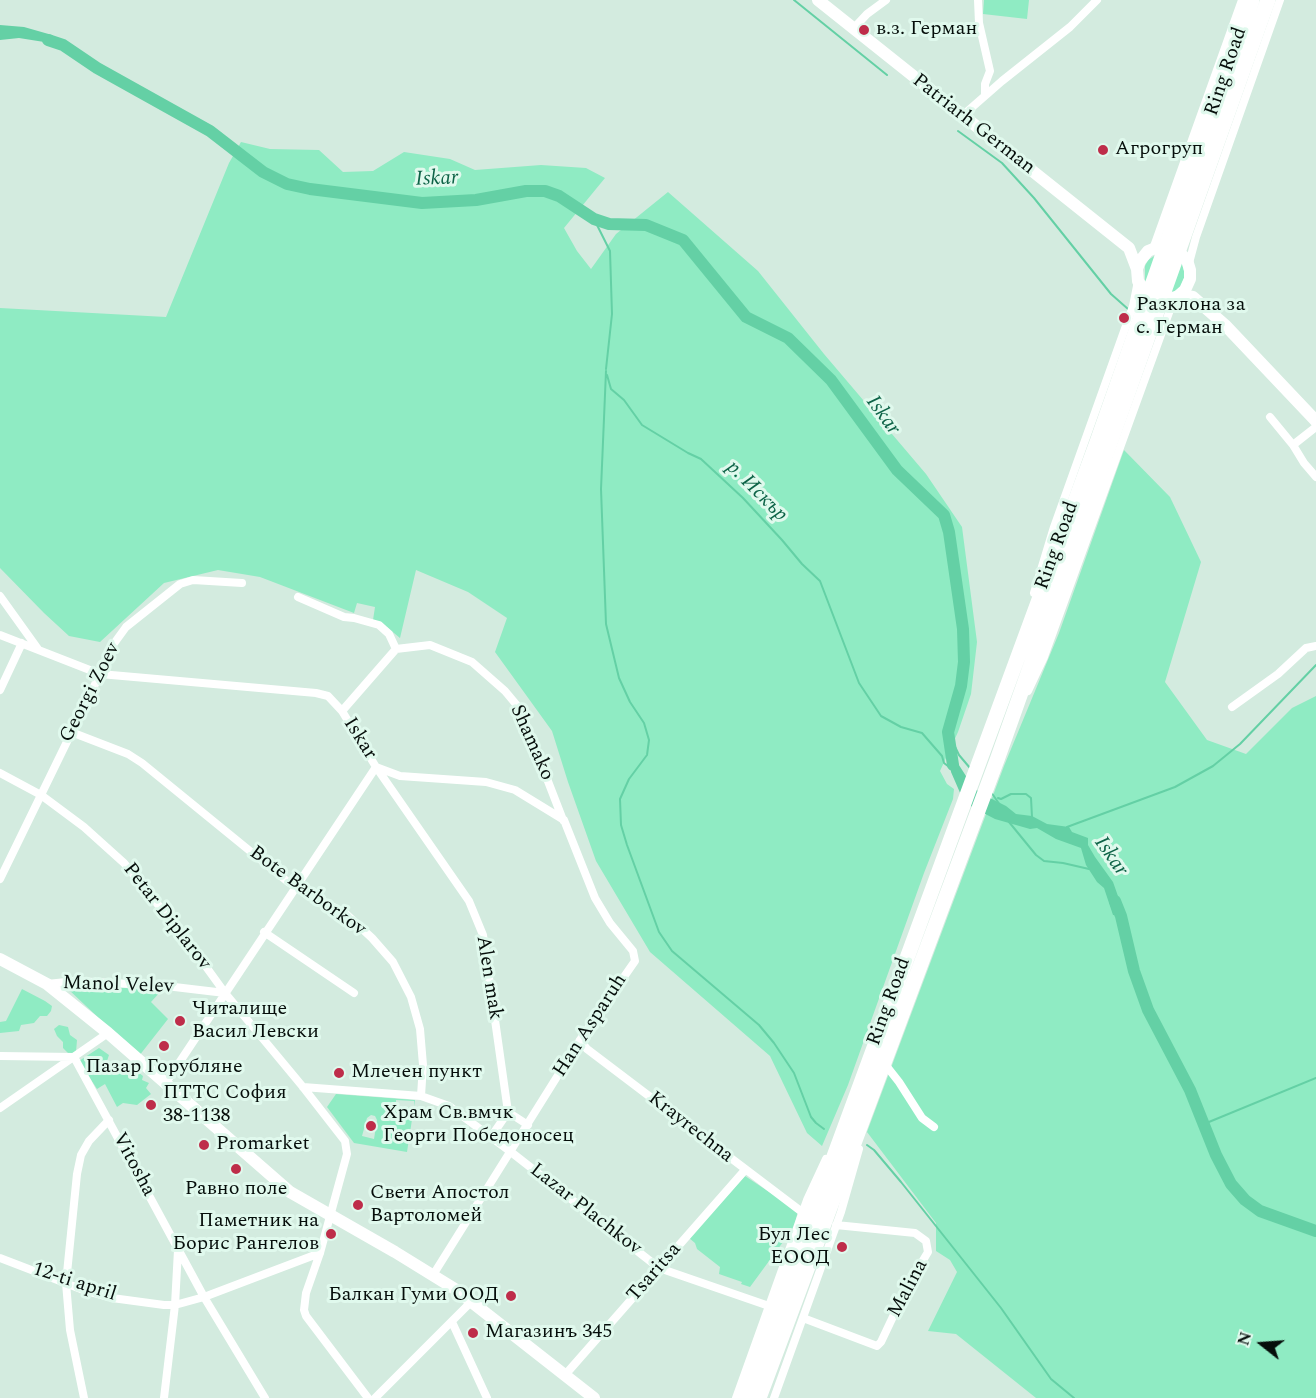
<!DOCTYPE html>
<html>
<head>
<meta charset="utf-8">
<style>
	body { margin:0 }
	#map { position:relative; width:1316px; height:1398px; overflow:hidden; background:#d3ebdf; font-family:Spectral,serif }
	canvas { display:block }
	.north { position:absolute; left:1232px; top:1314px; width:60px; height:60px; -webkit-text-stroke:4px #e0f9ed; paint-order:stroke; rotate:287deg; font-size:16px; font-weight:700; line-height:24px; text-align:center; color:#060e0b }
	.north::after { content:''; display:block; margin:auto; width:21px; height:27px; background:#060e0b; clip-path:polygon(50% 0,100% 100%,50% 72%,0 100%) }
</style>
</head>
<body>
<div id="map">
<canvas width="1316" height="1398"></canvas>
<div class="north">N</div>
</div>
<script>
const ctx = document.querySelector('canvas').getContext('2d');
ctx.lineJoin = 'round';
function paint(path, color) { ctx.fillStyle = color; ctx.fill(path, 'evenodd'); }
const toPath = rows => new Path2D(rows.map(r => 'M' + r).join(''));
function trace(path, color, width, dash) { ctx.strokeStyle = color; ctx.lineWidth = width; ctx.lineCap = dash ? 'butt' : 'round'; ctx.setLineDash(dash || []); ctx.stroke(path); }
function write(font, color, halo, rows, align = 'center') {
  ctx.font = font + ' Spectral,serif'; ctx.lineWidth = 6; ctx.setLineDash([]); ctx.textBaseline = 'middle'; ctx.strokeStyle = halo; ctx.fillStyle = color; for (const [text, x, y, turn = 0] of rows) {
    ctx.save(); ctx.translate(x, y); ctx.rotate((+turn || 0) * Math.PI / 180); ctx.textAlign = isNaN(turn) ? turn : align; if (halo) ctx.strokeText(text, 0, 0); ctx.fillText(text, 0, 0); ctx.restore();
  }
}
const green = toPath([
	[984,0,1029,0,1027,19,983,14],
	[241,142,270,149,319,150,343,172,373,171,404,152,450,159,475,170,541,165,586,168,605,178,564,228,577,251,591,269,616,234,668,192,758,271,824,354,926,474,962,527,977,642,971,694,958,732,940,771,947,784,954,789,953,799,924,873,848,1085,822,1146,807,1133,770,1056,650,952,596,861,568,782,552,731,495,652,507,618,468,592,416,570,400,638,388,628,373,620,375,607,357,603,354,613,260,577,218,570,164,583,100,642,69,636,44,613,0,568,0,308,166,317,229,163],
	[1159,253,1182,263,1185,276,1180,288,1174,292,1148,287,1145,280,1145,266,1148,260],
	[1124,450,1170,497,1201,562,1165,682,1207,740,1246,754,1292,708,1316,696,1316,1398,1036,1398,956,1334,928,1331,957,1272,950,1260,936,1251,936,1223,867,1132,1004,766,1059,633],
	[77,985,91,988,102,986,161,991,151,1002,168,1019,139,1056,68,989],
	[22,989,45,1001,52,1006,51,1011,47,1016,40,1016,34,1023,21,1025,19,1031,0,1033,0,1022,6,1021],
	[59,1025,68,1027,70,1035,77,1040,76,1052,69,1054,63,1048,63,1042,57,1036,54,1029],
	[99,1048,109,1055,107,1061,128,1064,143,1076,142,1080,149,1083,146,1088,151,1094,137,1105,123,1103,117,1107,105,1084,97,1089,79,1061],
	[336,1094,415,1100,407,1152,354,1143,327,1107],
	[396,1100,414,1101,414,1108,396,1107],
	[371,1115,375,1116,377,1120,374,1139,362,1136,367,1118],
	[745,1176,798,1211,794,1227,750,1287,741,1284,742,1282,719,1274,720,1267,697,1249,695,1243,689,1238]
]);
const water = toPath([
	[0,25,24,27,52,35,63,45,19,38,0,40],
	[950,751,973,787,982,794,1006,806,1016,814,1032,816,1047,824,1069,827,1072,832,1088,838,1088,845,1095,857,1113,882,1125,916,1113,915,1104,888,1097,882,1086,865,1081,848,1056,839,1037,828,1030,829,995,819,972,807,961,795,951,772]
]);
const stream = toPath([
	[794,0,887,75],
	[958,131,1002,163,1034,198,1111,294,1128,309],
	[594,219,610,251,612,314,606,369],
	[606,371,601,489,606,624,619,678,630,702,644,723,649,740,647,755,629,779,620,799,621,825,627,845,659,932,672,951,759,1025,774,1043,794,1073,811,1117,816,1123,824,1129],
	[607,375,611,389,624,400,642,425,688,453,701,459,743,498,782,540,802,564,820,581,859,683,881,716,901,727,922,733,942,756,944,763,953,770],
	[948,732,959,755,970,768],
	[991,792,1000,805],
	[998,798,1001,799,1011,794,1026,794,1031,798,1032,817],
	[1009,822,1036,855,1044,861,1063,863,1089,869],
	[1067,827,1175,787,1213,766,1240,744,1316,665],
	[1204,1124,1316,1078],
	[867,1145,874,1150,901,1182,1001,1308,1051,1379,1074,1398]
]);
const river = toPath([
	[48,40,63,45,97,68,210,131,263,172,287,184,310,189,422,203,476,200,526,191,545,191,559,196,594,219,609,224,646,225,683,240,746,317,788,338,831,380,897,470,944,515,949,532,963,629,964,662,961,686,948,732,953,765],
	[1115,901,1121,916,1134,971,1148,1010,1190,1090,1216,1155,1231,1184,1245,1200,1260,1211,1316,1231]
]);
const street = toPath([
	[978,0,979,23,990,71,985,84,985,95],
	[853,29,867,14,886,0],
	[962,116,1002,81,1070,27,1097,0],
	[1153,249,1242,0],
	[1189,263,1196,237,1280,0],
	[1270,417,1293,445],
	[1316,427,1293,445,1304,463,1316,477],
	[1034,593,1054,527,1133,306,1138,281],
	[0,596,38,649],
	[298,597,344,617,354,618,379,625,389,634,396,649],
	[0,635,100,674,316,693,328,696,342,711,376,767,400,776,486,782,515,790,564,820,595,898,610,923,633,951,635,961,580,1040,433,1275],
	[0,690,22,643],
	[1028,691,1044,657,1170,310,1178,297],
	[1232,707,1278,674,1306,648,1316,646],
	[342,711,396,649,430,645,472,662,505,691,520,709,563,820],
	[71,732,128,754,142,763,288,882,346,914,372,938,393,962,411,997,420,1029,423,1065,421,1096],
	[0,773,41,795,84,827,124,863,186,939,225,993,303,1087,345,1141,347,1154,320,1253,306,1293,304,1310,306,1316,368,1398],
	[0,879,100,674,110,649,126,627,180,584,193,580,242,583],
	[264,932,354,993],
	[47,984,76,981,166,986,225,993],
	[580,1040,587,1049,802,1212],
	[0,1056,74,1057,204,1297,265,1398],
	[884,1063,899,1082,922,1118,934,1127],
	[165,1084,376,767,469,901,483,935,508,1112],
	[303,1087,421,1096,449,1106,511,1152,659,1268,769,1306],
	[0,1108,108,1033],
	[508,1112,528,1125],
	[491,1137,508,1112],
	[0,1258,86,1291,112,1298,164,1305,175,1305,204,1297,320,1253],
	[803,1318,877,1346,881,1342,907,1287,928,1252,926,1241,915,1233,836,1225],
	[452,1322,487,1398],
	[565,1375,745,1170],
	[84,1398,70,1330,66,1283,77,1174,81,1155,89,1141,109,1120],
	[164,1398,175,1305,178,1250],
	[375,1398,472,1301],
	[736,1398,807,1200,826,1159],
	[774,1398,841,1212,859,1149]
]);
const secondary = toPath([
	[818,0,1129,248,1137,269,1138,281,1146,294,1158,300,1170,299,1178,296,1185,290,1190,279,1190,270,1187,260,1180,253,1169,247,1158,247,1148,251,1140,261,1137,269],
	[1180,295,1193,297,1225,325,1316,421],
	[0,959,47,984,108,1033,290,1192,395,1252,455,1289,594,1398]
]);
const highway = toPath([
	[745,1398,1097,442,1252,0],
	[759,1398,997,760,1268,0]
]);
const markers = [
	[864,30,6,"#be2d4a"],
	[1103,150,6,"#be2d4a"],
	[1124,318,6,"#be2d4a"],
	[180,1021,6,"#be2d4a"],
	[164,1046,6,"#be2d4a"],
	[339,1073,6,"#be2d4a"],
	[151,1105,6,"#be2d4a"],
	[371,1126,6,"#be2d4a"],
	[204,1145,6,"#be2d4a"],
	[236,1169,6,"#be2d4a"],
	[358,1205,6,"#be2d4a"],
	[331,1234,6,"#be2d4a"],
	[842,1247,6,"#be2d4a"],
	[511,1296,6,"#be2d4a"],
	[473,1333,6,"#be2d4a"]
];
const poiNames = [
	["в.з. Герман",876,30],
	["Агрогруп",1115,150],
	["Разклона за",1136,306],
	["с. Герман",1136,329],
	["Читалище",192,1010],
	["Васил Левски",192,1033],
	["Пазар Горубляне",164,1068,"center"],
	["Млечен пункт",351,1073],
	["ПТТС София",163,1094],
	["38-1138",163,1117],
	["Храм Св.вмчк",383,1114],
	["Георги Победоносец",383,1137],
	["Promarket",216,1145],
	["Равно поле",236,1190,"center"],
	["Свети Апостол",370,1194],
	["Вартоломей",370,1217],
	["Паметник на",319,1222,"right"],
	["Борис Рангелов",319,1245,"right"],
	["Бул Лес",830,1236,"right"],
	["ЕООД",830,1259,"right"],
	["Балкан Гуми ООД",499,1296,"right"],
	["Магазинъ 345",485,1333]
];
const streetNames = [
	["Ring Road",1227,72,-71],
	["Patriarh German",973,125,38],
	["Ring Road",1058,546,-70],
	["Georgi Zoev",91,693,-63],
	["Iskar",359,739,58],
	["Shamako",531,743,66],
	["Bote Barborkov",307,892,36],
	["Petar Diplarov",166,917,52],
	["Alen mak",488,978,81],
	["Manol Velev",118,986,2],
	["Ring Road",890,1002,-70],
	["Han Asparuh",591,1026,-57],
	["Krayrechna",690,1128,38],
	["Vitosha",133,1165,62],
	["Lazar Plachkov",585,1210,38],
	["Tsaritsa",655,1273,-49],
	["12-ti april",74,1283,18],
	["Malina",909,1289,-62]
];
const waterNames = [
	["Iskar",437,180,-2],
	["Iskar",882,416,54],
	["р. Искър",756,492,45],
	["Iskar",1110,857,55]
];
paint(green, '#8febc3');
paint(water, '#64d0a5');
trace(stream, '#64d0a5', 2);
trace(river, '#64d0a5', 12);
trace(street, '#fff', 8);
trace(secondary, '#fff', 12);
trace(highway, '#fff', 15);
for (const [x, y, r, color] of markers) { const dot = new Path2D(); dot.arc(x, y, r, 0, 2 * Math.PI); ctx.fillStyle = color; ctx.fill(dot); trace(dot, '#e0f9ed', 2); }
write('20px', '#060e0b', '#e0f9ed', poiNames, 'left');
write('20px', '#060e0b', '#e0f9ed', streetNames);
write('italic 21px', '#0d6347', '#e0f9ed', waterNames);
</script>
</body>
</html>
